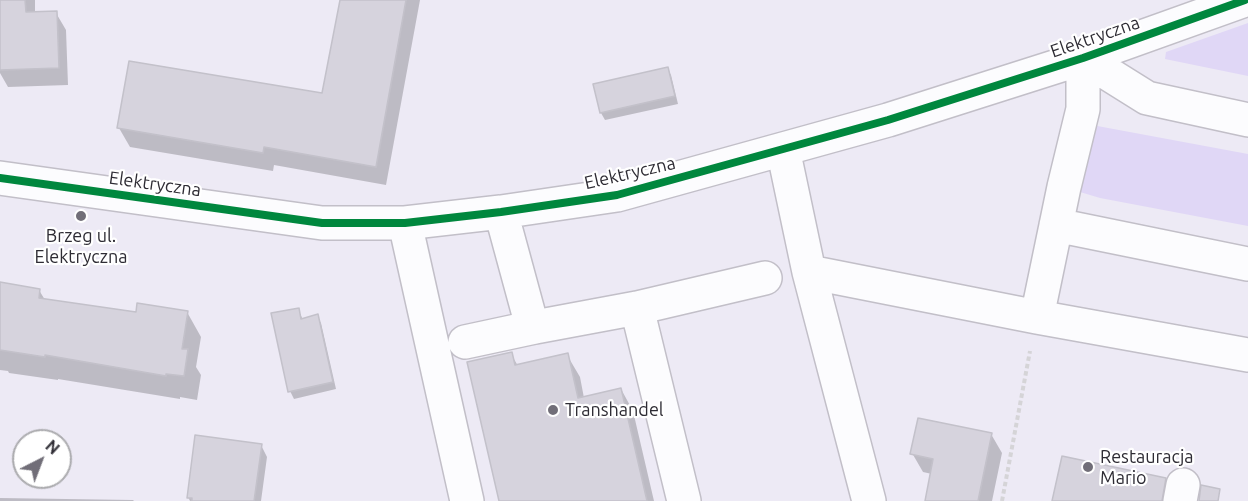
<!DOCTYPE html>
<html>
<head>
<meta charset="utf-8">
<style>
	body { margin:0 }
	#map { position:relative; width:1248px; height:501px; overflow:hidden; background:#edeaf5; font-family:Ubuntu,sans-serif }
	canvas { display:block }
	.north { position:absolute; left:12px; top:429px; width:60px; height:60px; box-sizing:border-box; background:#fff; border:2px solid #ababae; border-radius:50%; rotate:42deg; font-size:16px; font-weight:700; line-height:24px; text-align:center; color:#2e2c34 }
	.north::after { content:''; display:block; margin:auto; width:21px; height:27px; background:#716e78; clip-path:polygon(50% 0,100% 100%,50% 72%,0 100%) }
</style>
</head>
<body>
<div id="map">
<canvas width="1248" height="501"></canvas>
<div class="north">N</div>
</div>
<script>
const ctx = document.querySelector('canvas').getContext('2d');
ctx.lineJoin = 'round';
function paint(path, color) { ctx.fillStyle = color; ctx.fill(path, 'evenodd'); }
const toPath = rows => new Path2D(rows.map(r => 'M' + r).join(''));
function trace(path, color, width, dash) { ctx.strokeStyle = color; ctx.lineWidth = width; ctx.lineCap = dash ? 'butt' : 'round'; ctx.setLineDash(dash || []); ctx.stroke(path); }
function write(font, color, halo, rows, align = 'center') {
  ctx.font = font + ' Ubuntu,sans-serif'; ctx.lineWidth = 4.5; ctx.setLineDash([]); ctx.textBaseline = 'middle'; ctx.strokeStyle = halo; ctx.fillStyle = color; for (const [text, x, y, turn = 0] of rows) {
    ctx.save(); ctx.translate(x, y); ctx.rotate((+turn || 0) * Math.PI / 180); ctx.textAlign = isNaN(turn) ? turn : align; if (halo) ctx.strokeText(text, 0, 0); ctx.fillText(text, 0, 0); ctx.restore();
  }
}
const green = toPath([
	[1248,23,1248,76,1165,59,1166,52],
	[1092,125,1248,154,1248,226,1100,198,1080,192]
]);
const shadow = toPath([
	[0,0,35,0,35,13,56,13,66,30,68,85,8,87,0,73],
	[341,0,420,0,386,185,274,165,273,171,130,147,119,128,324,95],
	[667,68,671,75,678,104,605,120,601,113,595,85],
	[0,284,39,290,45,300,137,314,187,312,201,337,196,367,201,375,197,400,180,397,180,399,58,379,58,380,9,373,8,371,0,370],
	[298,309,303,320,317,316,321,323,336,389,294,399,290,391],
	[511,354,518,366,567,355,580,377,584,398,621,389,633,411,654,501,501,501],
	[991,434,1002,453,992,501,926,501,932,474,923,472,912,453],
	[261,445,267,457,261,501,190,501,188,497],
	[1165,479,1178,501,1054,501],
	[0,498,133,500,134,501,0,501]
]);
const building = toPath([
	[0,0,25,0,26,12,57,11,59,68,0,70,0,0],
	[340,0,406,0,376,167,264,147,263,153,117,128,129,61,322,93,340,0],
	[668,67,675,96,600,113,593,84,668,67],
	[0,282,40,289,39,298,136,312,137,303,188,311,182,349,188,349,184,376,166,374,166,376,45,355,45,357,0,350,0,282],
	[299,308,301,319,318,314,333,382,288,392,271,313,299,308],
	[512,352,515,365,568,353,578,398,621,388,647,501,499,501,467,362,512,352],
	[918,418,992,433,978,501,925,501,933,459,910,454,918,418],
	[195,435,262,444,254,501,192,501,192,498,187,498,195,435],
	[1062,456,1166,478,1162,501,1052,501,1062,456],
	[1201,485,1220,489,1218,501,1199,501,1201,485]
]);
const path = toPath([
	[1002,501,1030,351]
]);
const minor = toPath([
	[1083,58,1147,98,1248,120],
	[783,149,809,272,869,501],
	[0,178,322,223,405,223,501,212,617,195,888,120,1083,58,1245,0],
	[501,212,529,315,535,327,637,308,684,501],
	[405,223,467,501],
	[1056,225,1248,264],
	[809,272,1037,317,1248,355],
	[637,308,765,278],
	[1037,317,1064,187,1083,109,1083,58],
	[465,342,535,327],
	[1180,501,1183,485]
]);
const cycleway = toPath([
	[0,178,322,223,405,223,501,212,617,195,888,120,1083,58,1245,0]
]);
const markers = [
	[81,216,6,"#716e78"],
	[553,410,6,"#716e78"],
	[1088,467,6,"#716e78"]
];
const streetNames = [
	["Elektryczna",1095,37,-19],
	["Elektryczna",630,173,-13],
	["Elektryczna",155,184,8]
];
const poiNames = [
	["Brzeg ul.",81,236,"center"],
	["Elektryczna",81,257,"center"],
	["Transhandel",565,410],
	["Restauracja",1100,457],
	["Mario",1100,478]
];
paint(green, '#e0d7f6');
paint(shadow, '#0003');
paint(building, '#d6d3dd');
trace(building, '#c3c1ca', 1.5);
trace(minor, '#c2bfc8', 36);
trace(path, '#d5d4d7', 4, [4.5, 3]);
trace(minor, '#fcfcfe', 33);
trace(cycleway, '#00873e', 8);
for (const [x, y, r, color] of markers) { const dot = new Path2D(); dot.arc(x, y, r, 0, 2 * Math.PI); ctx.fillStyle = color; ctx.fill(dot); trace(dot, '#fff', 2); }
write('18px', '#2e2c34', '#fff', streetNames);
write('18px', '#2e2c34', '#fff', poiNames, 'left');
</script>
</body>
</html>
